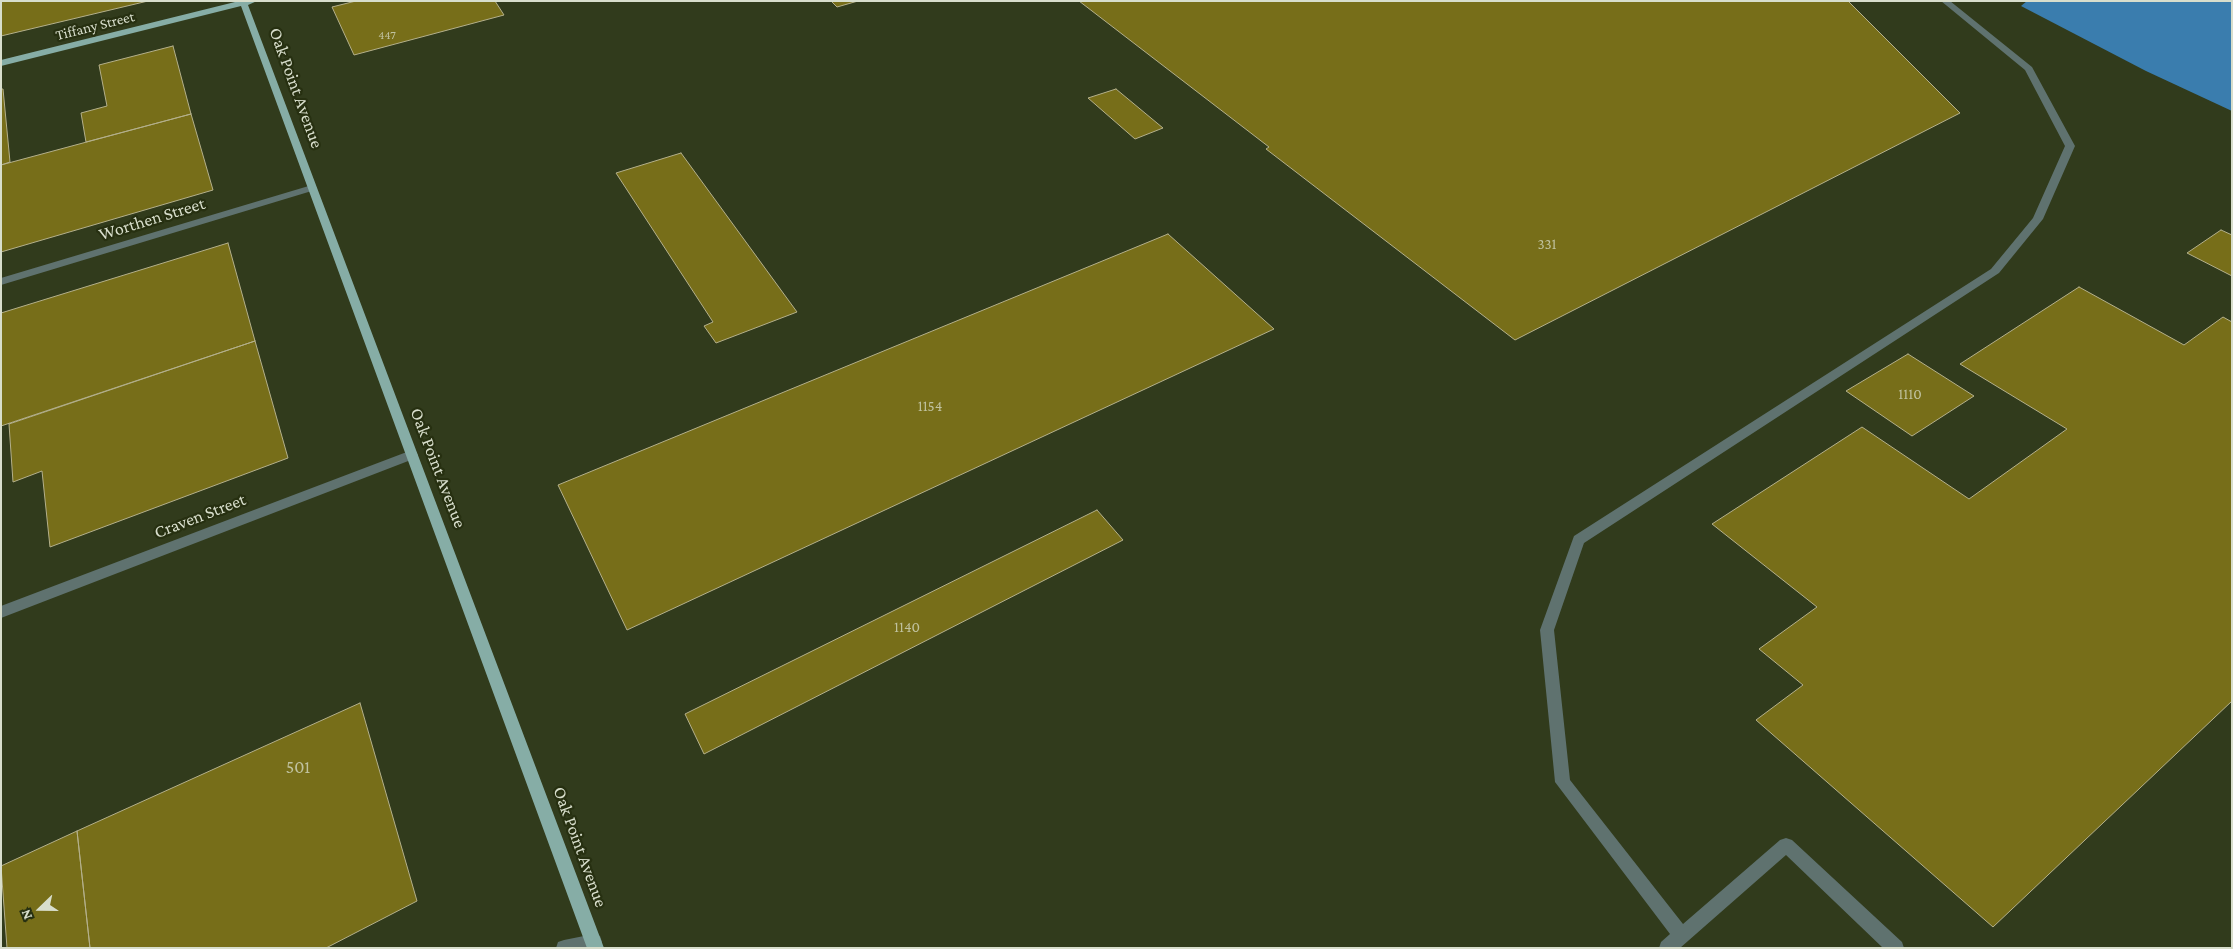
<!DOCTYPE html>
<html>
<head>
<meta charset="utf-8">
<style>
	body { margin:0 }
	#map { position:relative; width:2233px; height:949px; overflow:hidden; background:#313b1c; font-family:"Crimson Pro",serif }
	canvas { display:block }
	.frame { position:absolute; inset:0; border:2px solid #d8decc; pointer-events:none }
	.north { position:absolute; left:15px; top:884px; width:50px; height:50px; -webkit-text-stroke:4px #273011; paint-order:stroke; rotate:248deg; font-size:14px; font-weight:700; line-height:20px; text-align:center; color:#d8decc }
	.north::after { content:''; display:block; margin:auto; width:18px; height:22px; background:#d8decc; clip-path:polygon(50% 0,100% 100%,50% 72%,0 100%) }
</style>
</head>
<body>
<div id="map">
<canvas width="2233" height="949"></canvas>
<div class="frame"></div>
<div class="north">N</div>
</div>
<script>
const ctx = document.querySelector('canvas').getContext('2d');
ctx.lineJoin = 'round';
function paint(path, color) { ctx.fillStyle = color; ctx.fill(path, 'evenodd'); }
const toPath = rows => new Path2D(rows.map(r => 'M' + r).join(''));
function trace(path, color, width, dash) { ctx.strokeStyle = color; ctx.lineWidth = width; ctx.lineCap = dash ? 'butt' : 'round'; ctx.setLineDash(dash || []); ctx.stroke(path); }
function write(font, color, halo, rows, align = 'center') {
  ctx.font = font + ' "Crimson Pro",serif'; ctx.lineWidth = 4.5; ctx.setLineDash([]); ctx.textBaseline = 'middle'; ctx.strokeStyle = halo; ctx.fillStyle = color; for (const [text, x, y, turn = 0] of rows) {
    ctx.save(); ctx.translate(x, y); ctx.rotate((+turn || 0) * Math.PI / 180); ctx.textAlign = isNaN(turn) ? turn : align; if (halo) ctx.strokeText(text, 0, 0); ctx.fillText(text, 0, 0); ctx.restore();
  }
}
const water = toPath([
	[2027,1,2232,1,2232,111,2146,71,2021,6]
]);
const building = toPath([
	[1,1,148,1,1,36,1,1],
	[356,1,495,1,504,15,354,55,332,7,356,1],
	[831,1,858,1,837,7,831,1],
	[1079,1,1848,1,1960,113,1515,340,1266,149,1269,147,1079,1],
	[173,46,191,114,86,142,81,113,107,106,99,65,173,46],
	[1,89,3,89,10,162,1,165,1,89],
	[1116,89,1163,128,1135,139,1088,98,1116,89],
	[191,114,213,190,1,252,1,165,191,114],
	[681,153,797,312,716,343,704,326,713,322,616,173,681,153],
	[2221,230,2232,235,2232,276,2187,253,2221,230],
	[1168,234,1274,329,627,630,558,485,1168,234],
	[228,243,255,341,1,426,1,313,228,243],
	[2079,287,2184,345,2223,317,2232,322,2232,701,1993,927,1756,720,1803,685,1759,649,1817,607,1712,524,1862,427,1969,499,2067,429,1960,364,2079,287],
	[255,341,288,458,50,547,42,471,13,482,9,424,255,341],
	[1908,354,1974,396,1912,436,1846,391,1908,354],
	[1097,510,1123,540,704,754,685,714,1097,510],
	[360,703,417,901,326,948,90,948,77,831,360,703],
	[77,831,90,948,7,948,1,866,77,831]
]);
const minor = toPath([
	[1941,1,1950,1,2032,67,2075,146,2043,219,1999,273,1584,543,1554,630,1570,780,1683,924,1780,840,1786,838,1792,840,1902,942,1904,948,1883,948,1786,855,1680,948,1659,948,1661,942,1670,934,1555,782,1540,630,1574,536,1991,269,2033,218,2065,146,2025,70,1941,1],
	[312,185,317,188,315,190,1,285,1,278,312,185],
	[412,450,416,452,418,455,416,458,1,618,1,606,412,450],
	[594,934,600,936,602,942,600,948,556,948,558,942,564,940,594,934]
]);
const major = toPath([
	[257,1,248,5,604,948,587,948,241,6,1,66,1,60,239,1,257,1]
]);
const farNumbernames = [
	["447",387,35]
];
const farStreetnames = [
	["Tiffany Street",95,26,-14]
];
const numberNames = [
	["331",1547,244],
	["1110",1910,394],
	["1154",930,406],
	["1140",907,627]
];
const streetNames = [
	["Oak Point Avenue",296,88,70],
	["Worthen Street",152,219,-17],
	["Oak Point Avenue",438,468,69],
	["Craven Street",200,516,-21],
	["Oak Point Avenue",580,847,70]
];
const nearNumbernames = [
	["501",298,767]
];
paint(water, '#3a7dae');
paint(building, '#776e19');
trace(building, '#b4b08b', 1);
paint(minor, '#5f726f');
paint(major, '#86ada6');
write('12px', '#c0c29f', null, farNumbernames);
write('15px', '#d8decc', '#273011', farStreetnames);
write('15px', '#c0c29f', null, numberNames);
write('18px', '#d8decc', '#273011', streetNames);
write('18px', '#c0c29f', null, nearNumbernames);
</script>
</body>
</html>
